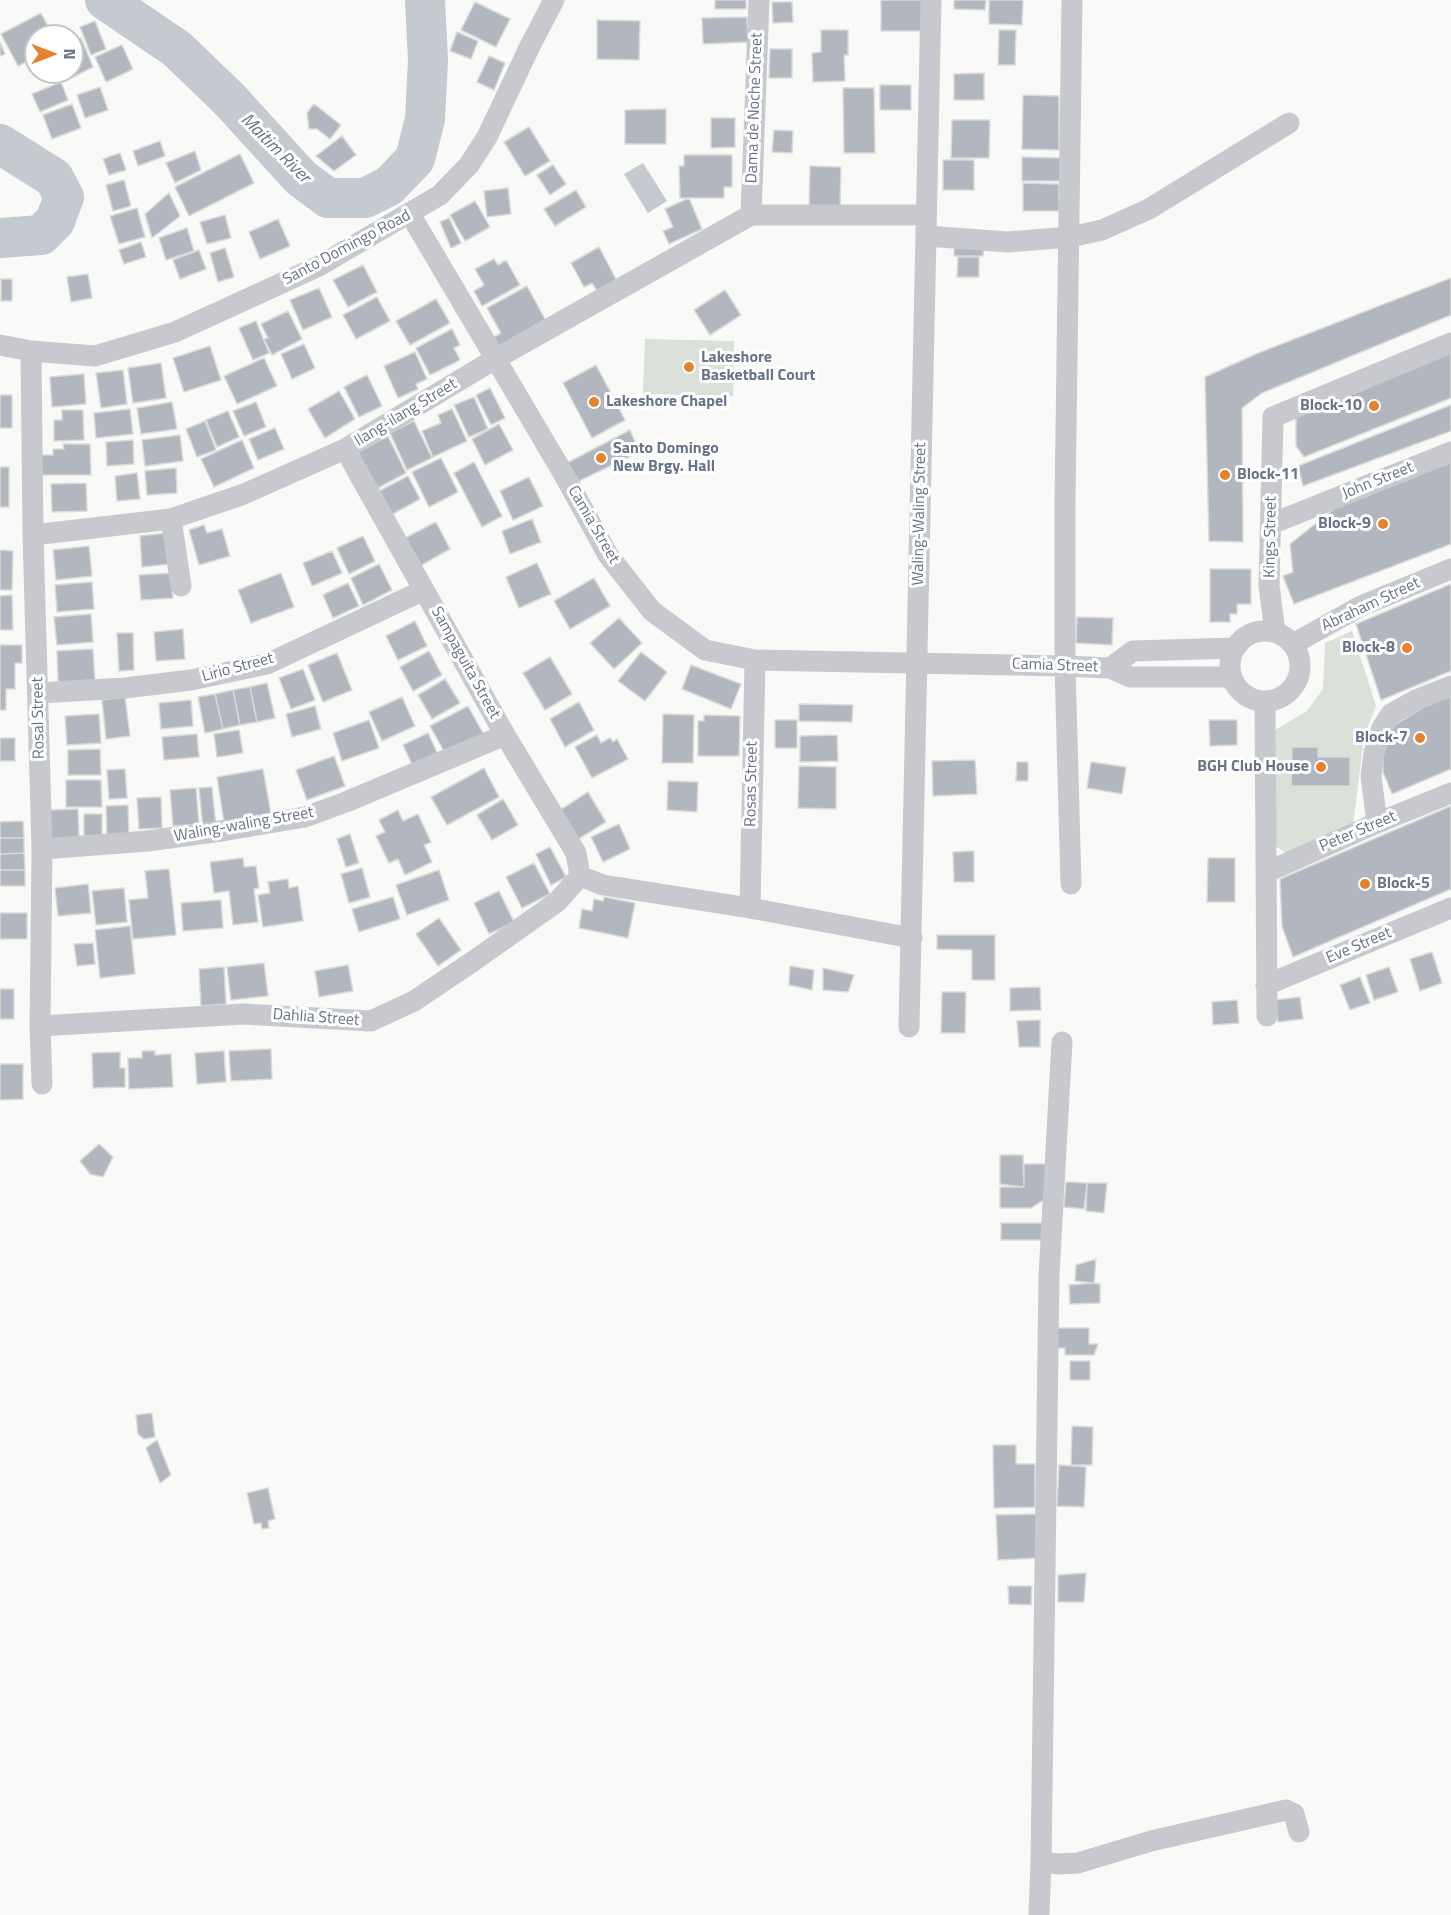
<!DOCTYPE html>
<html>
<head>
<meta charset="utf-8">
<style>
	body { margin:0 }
	#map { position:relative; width:1451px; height:1915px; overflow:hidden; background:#f9f9f7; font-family:"Titillium Web",sans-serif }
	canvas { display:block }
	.north { position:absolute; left:24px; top:24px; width:60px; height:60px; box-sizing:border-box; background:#fff; border:2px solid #c3c7cf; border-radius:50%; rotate:90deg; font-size:16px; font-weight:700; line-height:24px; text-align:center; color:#687288 }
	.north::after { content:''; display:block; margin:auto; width:21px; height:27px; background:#e5822b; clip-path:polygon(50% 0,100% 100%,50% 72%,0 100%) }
</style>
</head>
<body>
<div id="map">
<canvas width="1451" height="1915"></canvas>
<div class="north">N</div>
</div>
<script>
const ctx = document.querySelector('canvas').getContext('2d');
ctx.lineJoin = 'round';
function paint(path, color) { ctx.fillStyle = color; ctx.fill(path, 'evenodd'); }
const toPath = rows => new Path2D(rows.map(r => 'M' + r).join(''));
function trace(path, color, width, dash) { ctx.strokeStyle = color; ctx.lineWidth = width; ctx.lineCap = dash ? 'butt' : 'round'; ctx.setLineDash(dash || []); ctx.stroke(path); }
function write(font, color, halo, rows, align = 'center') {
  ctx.font = font + ' "Titillium Web",sans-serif'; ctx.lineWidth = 6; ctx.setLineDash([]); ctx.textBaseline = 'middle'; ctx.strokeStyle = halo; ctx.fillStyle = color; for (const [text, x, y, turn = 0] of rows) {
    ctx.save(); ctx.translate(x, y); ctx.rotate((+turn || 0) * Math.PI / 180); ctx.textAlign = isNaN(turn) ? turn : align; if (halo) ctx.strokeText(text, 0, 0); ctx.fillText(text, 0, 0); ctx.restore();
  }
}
const green = toPath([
	[645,339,734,341,733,396,643,394],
	[1352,631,1376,706,1364,736,1353,825,1286,853,1274,845,1275,730,1307,711,1323,689,1325,643]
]);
const water = toPath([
	[643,163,667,201,648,213,624,174]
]);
const river = toPath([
	[105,0,177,49,229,99,301,178,328,198,365,198,389,186,415,159,425,119,428,60,425,0],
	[0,144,54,178,64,197,55,221,41,235,0,238]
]);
const building = toPath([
	[715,0,746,0,746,9,715,9,715,0],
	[881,0,923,0,923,31,881,31,881,0],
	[954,0,986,0,985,10,954,9,954,0],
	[989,0,1023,0,1022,25,989,24,989,0],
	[475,2,510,19,496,47,461,30,475,2],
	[772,2,792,2,793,22,773,23,772,2],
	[41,13,53,36,36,36,36,57,18,66,1,34,41,13],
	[747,17,748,42,703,44,702,18,747,17],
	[597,20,640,21,639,60,597,59,597,20],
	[95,21,106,49,91,55,80,27,95,21],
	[821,30,848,30,848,55,844,55,845,81,813,82,812,53,821,52,821,30],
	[999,30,1016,30,1015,65,998,65,999,30],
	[457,32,478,41,471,59,450,51,457,32],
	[81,38,93,67,71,78,68,72,72,72,72,42,81,38],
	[0,42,5,54,0,56,0,42],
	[122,45,133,69,106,82,95,57,122,45],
	[770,49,792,49,792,78,769,78,770,49],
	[489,56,505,63,494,90,477,82,489,56],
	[984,73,984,100,954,100,954,74,984,73],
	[61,82,68,100,40,112,32,94,61,82],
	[880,85,911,85,911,110,880,110,880,85],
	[100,87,108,110,85,118,77,95,100,87],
	[843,88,874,88,875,153,844,153,843,88],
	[1023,95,1059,96,1059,150,1022,149,1023,95],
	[72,104,81,128,52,139,43,115,72,104],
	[314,104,341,125,330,139,317,129,309,129,307,113,314,104],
	[666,109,666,144,625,144,625,110,666,109],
	[711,118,735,118,735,147,711,148,711,118],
	[952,120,990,120,989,158,951,158,952,120],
	[529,127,550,161,525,176,504,142,529,127],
	[774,130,793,131,792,153,772,152,774,130],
	[342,136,356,155,334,171,316,156,342,136],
	[160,141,165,156,138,166,133,151,160,141],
	[195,151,201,170,175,183,166,163,195,151],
	[120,153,126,170,109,175,103,159,120,153],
	[240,154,254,183,189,216,175,187,240,154],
	[684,155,732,155,732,187,724,187,724,198,680,198,679,166,684,166,684,155],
	[1022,157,1062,158,1062,181,1022,181,1022,157],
	[943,160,974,160,974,190,943,190,943,160],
	[553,165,566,184,550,195,537,175,553,165],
	[810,166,841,167,840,209,809,208,810,166],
	[124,180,131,206,113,211,106,185,124,180],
	[1023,183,1059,184,1059,211,1023,211,1023,183],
	[508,188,511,214,487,217,484,191,508,188],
	[576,190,586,207,555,226,544,209,576,190],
	[169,193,180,216,152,238,145,214,169,193],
	[689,198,702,229,669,244,663,231,673,227,665,209,689,198],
	[475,201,490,227,465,241,450,215,475,201],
	[137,208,145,237,119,244,110,216,137,208],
	[225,215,231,238,207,244,200,222,225,215],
	[449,218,461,243,451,248,440,222,449,218],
	[278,219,290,246,260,259,249,232,278,219],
	[187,228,194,251,166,260,159,238,187,228],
	[141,242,146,257,124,264,119,250,141,242],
	[954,242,984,243,983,256,954,256,954,242],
	[599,247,617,281,598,292,592,283,584,287,571,263,599,247],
	[225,248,234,277,218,282,210,253,225,248],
	[199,250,206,269,180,279,173,260,199,250],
	[958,257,979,257,979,277,957,277,958,257],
	[494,259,498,265,506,260,520,285,482,306,474,291,484,285,475,269,494,259],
	[363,265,377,292,348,307,333,280,363,265],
	[88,274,92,298,71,302,67,277,88,274],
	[1451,278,1451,315,1262,393,1242,408,1243,542,1209,541,1205,377,1256,354,1451,278],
	[1,279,12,279,12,301,1,301,1,279],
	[527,286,546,321,499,346,494,337,501,333,487,308,527,286],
	[319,288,332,317,303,330,290,300,319,288],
	[725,290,741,315,710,335,694,310,725,290],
	[377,297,390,321,356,339,343,315,377,297],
	[436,299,450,323,410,345,396,321,436,299],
	[288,311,302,339,272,355,264,339,268,338,261,324,288,311],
	[256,321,269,353,253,360,239,328,256,321],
	[452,329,460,345,454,348,460,360,430,375,416,348,452,329],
	[304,344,315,368,292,379,281,354,304,344],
	[210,346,221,380,184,392,173,358,210,346],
	[415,352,427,379,416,384,418,389,398,398,384,366,415,352],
	[1451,353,1451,398,1304,457,1296,446,1296,415,1451,353],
	[264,358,277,386,237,404,224,376,264,358],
	[161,363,166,398,133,403,128,368,161,363],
	[596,365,625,420,592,438,563,383,596,365],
	[123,370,127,404,101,408,96,373,123,370],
	[84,374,86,404,52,407,50,377,84,374],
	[367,375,382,406,359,417,344,387,367,375],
	[490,388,505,418,491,425,476,395,490,388],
	[339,391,355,419,325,438,308,409,339,391],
	[0,395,12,395,12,428,0,428,0,395],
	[474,397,488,429,469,437,454,405,474,397],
	[172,402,177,429,141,434,137,408,172,402],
	[256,402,266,427,244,436,233,411,256,402],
	[1451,405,1451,431,1303,486,1298,466,1451,405],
	[130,409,133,434,96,438,94,413,130,409],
	[452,409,467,441,433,457,422,431,441,423,438,415,452,409],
	[62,410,83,410,84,440,54,441,54,420,62,420,62,410],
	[228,411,239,437,217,447,206,420,228,411],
	[205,421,216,450,197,457,186,429,205,421],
	[414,421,432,458,407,470,390,433,414,421],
	[499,424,513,450,485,465,472,439,499,424],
	[275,428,284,449,258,460,249,439,275,428],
	[630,430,639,452,577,482,565,464,630,430],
	[180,435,183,461,145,466,142,440,180,435],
	[388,436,406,473,376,489,358,452,388,436],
	[133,440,134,464,107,466,106,442,133,440],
	[242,440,254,468,214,487,201,459,242,440],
	[63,444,90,444,91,475,39,475,39,455,53,455,53,449,64,449,63,444],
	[441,458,458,492,429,507,412,472,441,458],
	[1451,458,1451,544,1294,604,1283,576,1293,572,1290,544,1339,505,1451,458],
	[474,462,502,516,482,527,454,473,474,462],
	[0,467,9,467,9,507,0,507,0,467],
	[176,468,177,493,147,495,145,471,176,468],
	[137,473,140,499,117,501,115,476,137,473],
	[408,476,420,499,391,515,379,491,408,476],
	[529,477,543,506,513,520,500,491,529,477],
	[86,483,87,511,52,512,51,484,86,483],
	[532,519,541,542,510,554,502,531,532,519],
	[436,522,450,549,418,567,403,539,436,522],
	[204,525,207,533,222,529,230,556,199,565,189,530,204,525],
	[168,533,171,564,142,567,140,536,168,533],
	[363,536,375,561,349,574,337,548,363,536],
	[89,546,92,576,56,580,53,550,89,546],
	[0,550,13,551,12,590,0,590,0,550],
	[332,551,342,573,312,586,303,563,332,551],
	[537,563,551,594,519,608,506,577,537,563],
	[379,564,392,590,363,605,351,578,379,564],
	[1210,569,1251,569,1251,604,1237,604,1237,614,1230,614,1230,622,1210,622,1210,569],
	[171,573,173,598,141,600,139,575,171,573],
	[281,573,294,607,251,623,238,590,281,573],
	[594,578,610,606,570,629,554,601,594,578],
	[92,582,94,609,57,612,55,585,92,582],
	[348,583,359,606,333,618,323,595,348,583],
	[1451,584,1451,671,1381,700,1356,624,1451,584],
	[12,595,13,630,0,630,0,596,12,595],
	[91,614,93,642,57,645,54,617,91,614],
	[1077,617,1113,618,1112,645,1076,643,1077,617],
	[619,618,642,643,614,669,590,643,619,618],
	[415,621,427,646,398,660,386,636,415,621],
	[183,629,185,659,156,661,154,632,183,629],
	[117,633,133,633,134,670,119,671,117,633],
	[0,645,22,645,22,663,15,663,15,689,6,689,6,710,0,710,0,645],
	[93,649,95,680,58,682,57,651,93,649],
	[429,651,442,675,413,691,400,667,429,651],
	[641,652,667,672,645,701,618,681,641,652],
	[337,653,352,690,323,702,308,665,337,653],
	[550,657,572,694,545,710,523,673,550,657],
	[691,665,741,684,731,709,682,689,691,665],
	[303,669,315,700,291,709,279,678,303,669],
	[445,679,460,703,432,719,418,695,445,679],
	[267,683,275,718,257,722,250,687,267,683],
	[250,687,257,722,240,725,233,690,250,687],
	[233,690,240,725,223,729,215,694,233,690],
	[215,694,223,729,205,733,198,697,215,694],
	[1451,694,1451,769,1392,794,1383,772,1383,750,1393,726,1435,700,1451,694],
	[125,697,130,736,106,739,102,700,125,697],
	[402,697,415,726,382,741,369,712,402,697],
	[191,700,193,726,161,729,159,703,191,700],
	[579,702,594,730,565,747,550,719,579,702],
	[799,704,853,705,852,722,799,721,799,704],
	[315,706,321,729,292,737,286,714,315,706],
	[468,706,484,735,446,755,430,726,468,706],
	[99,714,101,743,67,745,65,716,99,714],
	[663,714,694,715,693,763,662,763,663,714],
	[704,715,740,716,739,756,698,756,698,721,704,721,704,715],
	[369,720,379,748,342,761,333,733,369,720],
	[775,720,797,720,797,748,775,748,775,720],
	[1209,720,1237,720,1237,745,1210,746,1209,720],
	[239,730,243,753,217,757,214,734,239,730],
	[428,733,440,759,415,771,403,745,428,733],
	[197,734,199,757,164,760,162,737,197,734],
	[597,735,601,743,610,738,613,742,617,739,628,759,592,778,575,747,597,735],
	[837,735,838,761,800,762,800,736,837,735],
	[0,738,15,738,15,761,0,761,0,738],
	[1292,747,1318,747,1318,757,1350,757,1350,786,1291,786,1292,747],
	[100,749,101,775,68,775,68,750,100,749],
	[334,756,345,786,307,800,296,770,334,756],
	[975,760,977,794,933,796,932,761,975,760],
	[1017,762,1028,762,1028,781,1016,781,1017,762],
	[1091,762,1126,767,1122,794,1087,788,1091,762],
	[799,766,836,767,836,809,798,808,799,766],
	[484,768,499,797,447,825,431,797,484,768],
	[125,769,127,798,109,799,107,770,125,769],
	[263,769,271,814,224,822,217,777,263,769],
	[66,780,101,780,102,807,66,807,66,780],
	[668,781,698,782,697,812,667,810,668,781],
	[212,787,216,826,203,828,199,788,212,787],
	[196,788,199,824,173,826,170,790,196,788],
	[588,792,606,822,572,843,554,814,588,792],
	[161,797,162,828,139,829,137,798,161,797],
	[503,799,518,825,492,840,477,815,503,799],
	[128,805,129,838,107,838,106,806,128,805],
	[1451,806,1451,889,1293,957,1282,926,1280,879,1451,806],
	[78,809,79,838,51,839,50,810,78,809],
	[398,810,403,821,418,814,431,842,424,845,432,862,405,875,398,859,389,863,376,836,385,832,379,820,398,810],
	[84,814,102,814,102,836,84,836,84,814],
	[23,821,24,838,0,838,0,822,23,821],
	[619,824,630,849,603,862,591,837,619,824],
	[350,834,359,863,346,867,337,839,350,834],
	[0,838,24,838,24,853,0,854,0,838],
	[550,847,566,877,551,885,536,854,550,847],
	[974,851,974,882,954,882,953,852,974,851],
	[24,853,25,870,0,870,0,854,24,853],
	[243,858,244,867,256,866,259,888,254,889,258,922,233,925,229,891,214,893,210,862,243,858],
	[1208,858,1235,858,1235,902,1207,902,1208,858],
	[534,863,550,894,522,908,506,877,534,863],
	[362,868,370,897,349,903,341,874,362,868],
	[169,869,176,935,133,939,129,900,148,898,145,871,169,869],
	[0,870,25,870,25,886,0,886,0,870],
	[439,870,449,900,407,915,396,885,439,870],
	[288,879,289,888,298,886,303,921,263,927,258,895,270,893,268,882,288,879],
	[88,884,91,913,58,916,55,888,88,884],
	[124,888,127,922,96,925,92,891,124,888],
	[499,891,514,922,489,934,474,903,499,891],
	[393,897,400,919,359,932,352,909,393,897],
	[604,897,635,903,628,938,579,928,582,909,592,911,594,899,603,901,604,897],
	[221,900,223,928,183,931,181,903,221,900],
	[0,913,27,913,27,939,0,939,0,913],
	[439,918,461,950,438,966,416,934,439,918],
	[130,926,135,974,100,978,95,930,130,926],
	[937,935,995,935,995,980,972,980,972,950,937,949,937,935],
	[93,943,95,964,77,966,74,944,93,943],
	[1432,952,1442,983,1420,991,1410,959,1432,952],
	[264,963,268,996,231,1000,227,967,264,963],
	[348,965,353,991,319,997,315,971,348,965],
	[790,966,814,970,812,990,789,985,790,966],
	[224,967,226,1004,201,1006,199,969,224,967],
	[1389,967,1398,992,1374,1000,1366,975,1389,967],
	[823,968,854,975,848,992,823,990,823,968],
	[1360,977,1370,1003,1350,1010,1340,985,1360,977],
	[1040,987,1041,1010,1010,1011,1010,988,1040,987],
	[0,989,14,989,14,1019,0,1019,0,989],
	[942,992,966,992,965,1033,941,1033,942,992],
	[1300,997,1303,1019,1278,1022,1275,1000,1300,997],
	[1237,1000,1239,1023,1213,1025,1212,1002,1237,1000],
	[1040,1020,1040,1047,1019,1047,1017,1021,1040,1020],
	[271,1049,272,1079,231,1081,229,1051,271,1049],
	[142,1051,155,1051,155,1055,171,1054,173,1087,129,1089,128,1058,142,1058,142,1051],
	[224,1051,226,1082,197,1084,195,1053,224,1051],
	[120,1052,120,1068,125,1068,125,1087,93,1088,92,1053,120,1052],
	[0,1064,23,1064,23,1099,0,1100,0,1064],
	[99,1144,113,1157,103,1177,90,1174,80,1161,99,1144],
	[1000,1155,1023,1155,1024,1187,1000,1184,1000,1155],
	[1024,1164,1047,1164,1047,1198,1031,1208,1000,1208,1000,1187,1024,1187,1024,1164],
	[1066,1182,1087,1183,1084,1209,1064,1207,1066,1182],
	[1087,1183,1107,1183,1104,1213,1086,1211,1087,1183],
	[1001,1223,1042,1223,1042,1240,1001,1240,1001,1223],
	[1096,1259,1094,1283,1075,1281,1076,1265,1096,1259],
	[1094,1283,1100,1284,1100,1303,1070,1304,1069,1285,1094,1283],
	[1056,1328,1089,1328,1089,1344,1098,1344,1094,1355,1065,1355,1065,1348,1056,1348,1056,1328],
	[1070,1361,1090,1361,1090,1380,1070,1380,1070,1361],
	[152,1413,155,1437,144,1439,138,1434,136,1415,152,1413],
	[1072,1426,1093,1427,1092,1465,1071,1465,1072,1426],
	[157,1440,171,1475,160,1483,146,1448,157,1440],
	[993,1445,1016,1445,1016,1464,1035,1464,1035,1507,994,1508,993,1445],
	[1059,1465,1086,1467,1084,1507,1057,1506,1059,1465],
	[268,1488,275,1519,268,1521,269,1528,262,1529,261,1523,254,1524,247,1493,268,1488],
	[1037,1514,1038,1558,998,1560,996,1515,1037,1514],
	[1086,1573,1084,1602,1058,1602,1058,1575,1086,1573],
	[1008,1586,1032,1586,1031,1605,1009,1604,1008,1586]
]);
const minor = toPath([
	[410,214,563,473,608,555,652,611,705,650,755,660,1065,666,1110,668,1130,677,1232,677],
	[751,215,759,0],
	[926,236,1008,242,1070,237,1102,230,1149,209,1289,123],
	[0,345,31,351,95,356,175,332,319,266,440,195,469,165,487,137,530,46,554,0],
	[31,351,33,535,42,849,40,1026,42,1084],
	[345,449,505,735,576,853,580,876],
	[171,519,181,586],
	[1271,524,1451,452],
	[33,535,171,519,244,494,345,449,495,359,751,215,926,215],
	'1230 666a35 35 0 1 1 70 0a35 35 0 1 1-70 0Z',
	[1275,632,1269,586,1273,417,1451,343],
	[1293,644,1361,606,1451,569],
	[1110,668,1133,651,1235,648],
	[38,693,125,688,191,680,267,664,424,590],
	[1265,701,1267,1016],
	[1377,823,1371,776,1374,753,1382,728,1391,714,1416,700,1451,686],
	[42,849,148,841,228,830,305,817,346,802,505,735],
	[1267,872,1377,823,1451,793],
	[580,876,603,885,750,908,912,938],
	[1071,884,1065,666,1065,501,1072,0],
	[750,908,755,660],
	[1266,985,1451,908],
	[40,1026,243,1014,371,1021,414,1001,472,962,557,902,580,876],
	[909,1027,931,0],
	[1041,1862,1059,1864,1078,1863,1151,1841,1286,1810,1294,1814,1299,1832],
	[1039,1915,1041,1862,1049,1275,1062,1042]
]);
const markers = [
	[689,367,6,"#e5822b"],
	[594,402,6,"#e5822b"],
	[1374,406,6,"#e5822b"],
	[601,458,6,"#e5822b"],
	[1225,475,6,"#e5822b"],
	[1383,524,6,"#e5822b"],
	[1407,648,6,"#e5822b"],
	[1420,738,6,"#e5822b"],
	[1321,767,6,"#e5822b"],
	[1365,884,6,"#e5822b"]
];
const streetNames = [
	["Dama de Noche Street",755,108,-88],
	["Santo Domingo Road",347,248,-28],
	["Ilang-ilang Street",406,413,-31],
	["John Street",1378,481,-22],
	["Waling-Waling Street",920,514,-89],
	["Camia Street",593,525,60],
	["Kings Street",1271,537,-89],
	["Abraham Street",1371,605,-25],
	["Sampaguita Street",465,663,61],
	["Camia Street",1055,666,2],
	["Lirio Street",238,668,-15],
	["Rosal Street",39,718,-91],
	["Rosas Street",752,784,-89],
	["Waling-waling Street",244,825,-10],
	["Peter Street",1358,832,-23],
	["Eve Street",1359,946,-23],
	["Dahlia Street",316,1018,4]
];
const poiNames = [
	["Lakeshore",701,358],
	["Basketball Court",701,376],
	["Lakeshore Chapel",606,402],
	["Block-10",1362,406,"right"],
	["Santo Domingo",613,449],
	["New Brgy. Hall",613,467],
	["Block-11",1237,475],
	["Block-9",1371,524,"right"],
	["Block-8",1395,648,"right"],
	["Block-7",1408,738,"right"],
	["BGH Club House",1309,767,"right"],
	["Block-5",1377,884]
];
const waterNames = [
	["Maitim River",275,149,45]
];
paint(green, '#d9e1d8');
paint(water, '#c4cad0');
trace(river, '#c4cad0', 40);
paint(building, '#b2b6bf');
trace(building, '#dadbd9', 1.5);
trace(minor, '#c7c9ce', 21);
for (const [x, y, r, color] of markers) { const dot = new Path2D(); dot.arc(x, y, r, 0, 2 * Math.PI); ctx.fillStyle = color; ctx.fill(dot); trace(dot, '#fff', 2); }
write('16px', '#687288', '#fff', streetNames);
write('bold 16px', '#687288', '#fff', poiNames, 'left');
write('italic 18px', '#647383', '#fff', waterNames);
</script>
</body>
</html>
